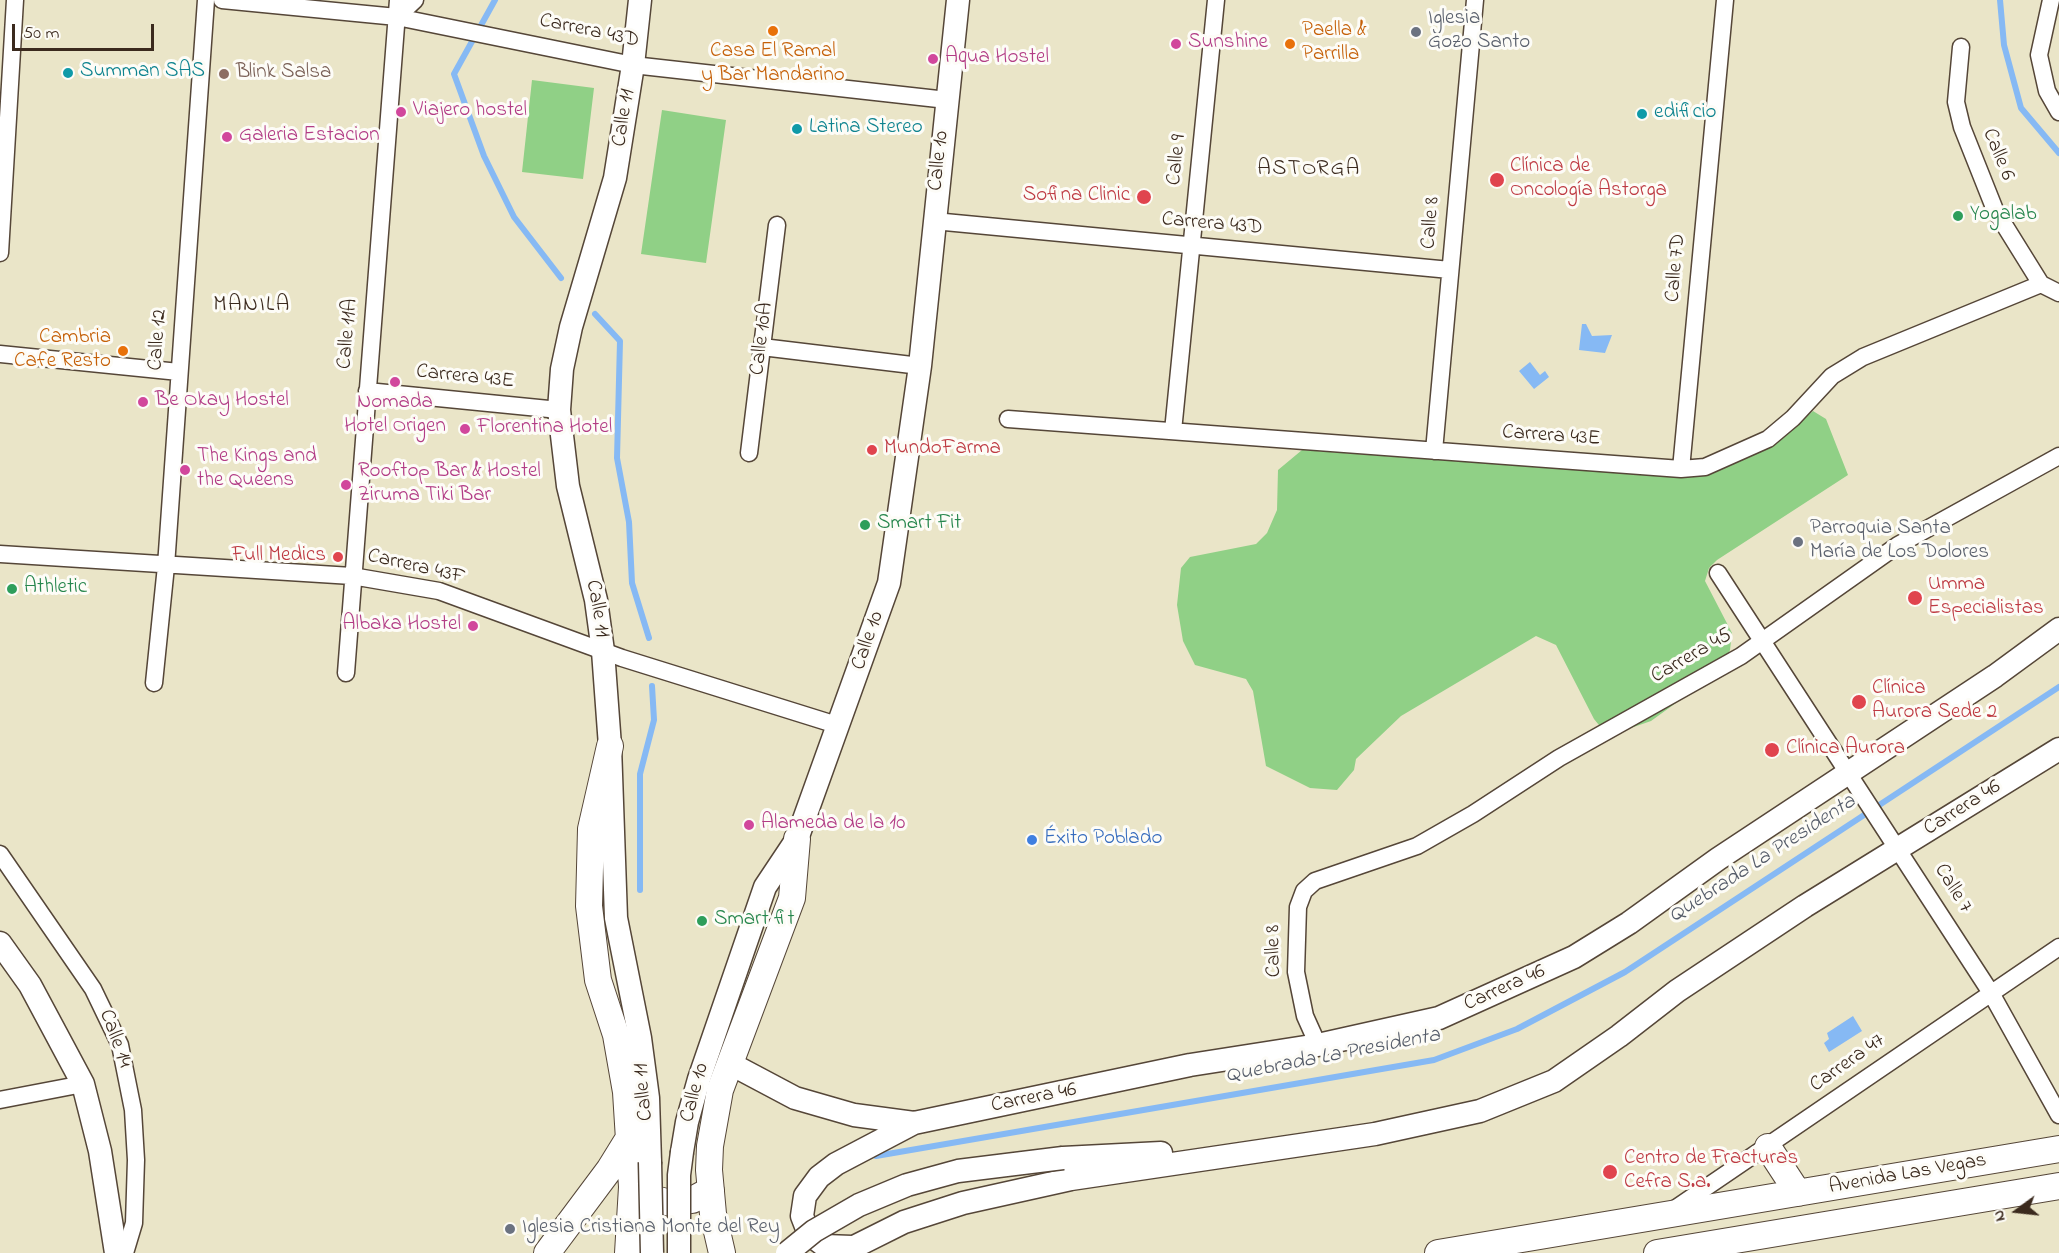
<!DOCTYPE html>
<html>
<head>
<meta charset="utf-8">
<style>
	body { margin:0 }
	#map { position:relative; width:2059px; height:1253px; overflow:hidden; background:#eae5c8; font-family:"Indie Flower",sans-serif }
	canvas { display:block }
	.north { position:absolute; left:1987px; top:1181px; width:60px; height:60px; -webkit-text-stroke:4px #fdfcf7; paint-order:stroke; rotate:255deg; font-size:16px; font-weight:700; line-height:24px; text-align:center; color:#3b2a1e }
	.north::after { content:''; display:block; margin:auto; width:21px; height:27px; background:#3b2a1e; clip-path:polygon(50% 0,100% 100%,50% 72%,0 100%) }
	.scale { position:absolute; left:12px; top:24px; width:142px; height:27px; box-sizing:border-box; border:3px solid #3b2a1e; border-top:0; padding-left:8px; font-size:18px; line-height:21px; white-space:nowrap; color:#3b2a1e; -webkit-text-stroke:4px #fdfcf7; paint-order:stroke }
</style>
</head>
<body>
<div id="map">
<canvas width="2059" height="1253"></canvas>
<div class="north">N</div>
<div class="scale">50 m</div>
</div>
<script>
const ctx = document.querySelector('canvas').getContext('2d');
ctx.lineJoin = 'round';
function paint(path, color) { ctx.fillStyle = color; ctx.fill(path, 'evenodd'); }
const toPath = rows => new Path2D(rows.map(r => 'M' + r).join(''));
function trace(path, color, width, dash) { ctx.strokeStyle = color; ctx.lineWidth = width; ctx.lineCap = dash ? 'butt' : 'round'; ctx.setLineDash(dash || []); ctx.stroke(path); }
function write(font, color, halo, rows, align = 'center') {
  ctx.font = font + ' "Indie Flower",sans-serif'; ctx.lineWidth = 6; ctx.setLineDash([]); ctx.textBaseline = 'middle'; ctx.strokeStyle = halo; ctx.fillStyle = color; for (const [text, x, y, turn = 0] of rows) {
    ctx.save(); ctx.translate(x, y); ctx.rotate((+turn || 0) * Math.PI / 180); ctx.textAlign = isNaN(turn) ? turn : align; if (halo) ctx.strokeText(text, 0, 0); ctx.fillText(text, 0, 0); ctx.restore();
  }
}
const green = toPath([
	[532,80,594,88,583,179,522,172],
	[662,110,726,120,706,263,641,254],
	[1813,411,1826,419,1848,475,1717,560,1709,568,1705,581,1732,633,1730,650,1719,677,1694,690,1651,721,1625,730,1603,730,1594,719,1556,645,1536,636,1401,716,1356,759,1354,770,1337,790,1310,788,1266,766,1253,691,1246,679,1195,665,1183,641,1177,605,1181,568,1190,557,1256,544,1267,533,1277,510,1278,470,1302,450,1661,476,1771,446]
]);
const water = toPath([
	[1582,324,1586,324,1592,336,1612,335,1605,353,1579,350],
	[1530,362,1540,375,1545,371,1549,377,1534,389,1519,371],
	[1853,1016,1862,1031,1829,1052,1824,1043,1829,1039,1827,1033]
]);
const stream = toPath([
	[495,0,454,74,484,156,514,217,561,278],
	[2000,0,2004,45,2021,108,2059,153],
	[595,314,620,341,617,458,629,522,632,583,649,638],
	[640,890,640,774,654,720,652,686],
	[876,1156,1434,1060,1517,1029,1625,972,2059,687]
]);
const street = toPath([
	[222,0,397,17,633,65,947,100],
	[2051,0,2039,55,2047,91,2059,112],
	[397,17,415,0],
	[1961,47,1956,102,1962,127,1995,210,2041,284,2059,293],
	[934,221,1450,270],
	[0,253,15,0],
	[762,347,920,366],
	[0,354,179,372],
	[367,391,559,410],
	[1008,419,1681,469,1705,467,1768,439,1793,418,1832,376,1863,357,2041,284],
	[1173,431,1216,0],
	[1434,451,1475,0],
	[749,453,777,225],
	[1681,469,1725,0],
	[0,554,352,576,439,591,622,658,840,726],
	[1718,573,1991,993,2059,1115],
	[346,673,398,0],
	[154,683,166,566,206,0],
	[0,854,93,989,120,1045,133,1110,136,1160,134,1223,125,1253],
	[1318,1045,1305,1016,1296,972,1298,907,1304,891,1315,881,1417,846,1473,814,1559,758,1741,656,1898,545,2059,456],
	[0,1100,83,1084],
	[1673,1210,2059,947]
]);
const secondary = toPath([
	[640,0,633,65,615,178,571,327,562,369,559,410,568,486,596,600,603,651,610,746,616,918,640,1038,648,1098,650,1162],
	[0,943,30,985,83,1084,100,1151,116,1253],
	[729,1063,795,1098,854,1115,914,1123,1190,1065,1318,1045,1439,1018,1574,957,1629,923,1718,859,1995,676,2059,629],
	[682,1152,687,1122,699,1079,765,887,797,839,889,583,920,366,958,0],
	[1063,1158,1161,1153],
	[852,1247,825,1246,809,1234,802,1216,805,1196,819,1177,836,1164,914,1123],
	[842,1253,904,1222,963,1203,1071,1179,1375,1134,1480,1111,1554,1081,1619,1036,1677,991,1805,906,2059,749]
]);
const primary = toPath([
	[610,746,591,829,589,906,598,980,616,1035,626,1092,632,1187,628,1253],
	[1768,1147,1798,1193],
	[632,1187,650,1198,671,1203,692,1200,711,1190],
	[547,1253,609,1170,630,1136],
	[722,1253,713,1214,709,1170,710,1146,720,1090,792,898,797,839],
	[1438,1253,2059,1149],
	[1657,1253,2059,1186]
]);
const secondaryBridge = toPath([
	[650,1162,652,1253],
	[679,1253,679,1175,682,1152],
	[787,1253,814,1231,859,1205,907,1185,958,1171,1063,1158]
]);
const markers = [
	[773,31,6,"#e8710a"],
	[1416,32,6,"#6b7280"],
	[1176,44,6,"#d1479c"],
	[1290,44,6,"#e8710a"],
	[933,59,6,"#d1479c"],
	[68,73,6,"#0f9aa8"],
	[224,74,6,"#8d6e63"],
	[401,112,6,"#d1479c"],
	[1642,114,6,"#0f9aa8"],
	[797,129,6,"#0f9aa8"],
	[227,137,6,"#d1479c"],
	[1497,180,8,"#e0444e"],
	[1144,197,8,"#e0444e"],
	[1958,216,6,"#2e9e5b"],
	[123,351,6,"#e8710a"],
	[395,382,6,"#d1479c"],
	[143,402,6,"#d1479c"],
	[465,429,6,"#d1479c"],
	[872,450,6,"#e0444e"],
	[185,470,6,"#d1479c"],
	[346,485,6,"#d1479c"],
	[865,525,6,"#2e9e5b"],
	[1798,542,6,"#6b7280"],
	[338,557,6,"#e0444e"],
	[12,589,6,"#2e9e5b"],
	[1915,598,8,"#e0444e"],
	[473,626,6,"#d1479c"],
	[1859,702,8,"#e0444e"],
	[1772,750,8,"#e0444e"],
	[749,825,6,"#d1479c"],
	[1032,840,6,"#3f7fe0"],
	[702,921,6,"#2e9e5b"],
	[1610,1172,8,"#e0444e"],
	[510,1229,6,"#6b7280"]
];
const worshipNames = [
	["Iglesia",1428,20],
	["Gozo Santo",1428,44],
	["Parroquia Santa",1810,530],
	["María de Los Dolores",1810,554],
	["Iglesia Cristiana Monte del Rey",522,1229]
];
const streetNames = [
	["Carrera 43D",589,32,12],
	["Calle 11",625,118,-81],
	["Calle 6",1997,155,68],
	["Calle 9",1178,160,-84],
	["Calle 10",940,161,-84],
	["Calle 8",1432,223,-85],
	["Carrera 43D",1212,225,5],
	["Calle 7D",1677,268,-85],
	["Calle 11A",349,334,-85],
	["Calle 10A",763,339,-83],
	["Calle 12",159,340,-86],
	["Carrera 43E",465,378,6],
	["Carrera 43E",1551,437,4],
	["Carrera 43F",416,568,13],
	["Calle 11",596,609,80],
	["Calle 10",869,641,-71],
	["Carrera 45",1692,657,-30],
	["Carrera 46",1963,809,-32],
	["Calle 7",1952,889,58],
	["Calle 8",1275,951,-91],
	["Carrera 46",1505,989,-24],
	["Calle 14",114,1039,70],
	["Carrera 47",1848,1064,-35],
	["Calle 11",645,1092,-95],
	["Calle 10",696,1093,-75],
	["Carrera 46",1034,1099,-11],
	["Avenida Las Vegas",1908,1175,-10]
];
const foodNames = [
	["Paella &",1302,32],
	["Parrilla",1302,56],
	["Casa El Ramal",773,53,"center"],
	["y Bar Mandarino",773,77,"center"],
	["Cambria",111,339,"right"],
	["Cafe Resto",111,363,"right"]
];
const hotelNames = [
	["Sunshine",1188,44],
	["Aqua Hostel",945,59],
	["Viajero hostel",413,112],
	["Galeria Estacion",239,137],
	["Be Okay Hostel",155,402],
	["Nomada",395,404,"center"],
	["Hotel Origen",395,428,"center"],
	["Florentina Hotel",477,429],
	["The Kings and",197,458],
	["the Queens",197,482],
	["Rooftop Bar & Hostel",358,473],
	["Ziruma Tiki Bar",358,497],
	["Albaka Hostel",461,626,"right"],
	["Alameda de la 10",761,825]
];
const cultureNames = [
	["Summan SAS",80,73],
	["edificio",1654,114],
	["Latina Stereo",809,129]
];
const educationNames = [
	["Blink Salsa",236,74]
];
const healthNames = [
	["Clínica de",1510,168],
	["Oncología Astorga",1510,192],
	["Sofina Clinic",1130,197,"right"],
	["MundoFarma",884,450],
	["Full Medics",326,557,"right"],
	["Umma",1928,586],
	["Especialistas",1928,610],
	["Clínica",1872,690],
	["Aurora Sede 2",1872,714],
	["Clínica Aurora",1786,750],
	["Centro de Fracturas",1624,1160],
	["Cefra S.a.",1624,1184]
];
const leisureNames = [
	["Yogalab",1970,216],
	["Smart Fit",877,525],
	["Athletic",24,589],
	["Smart fit",714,921]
];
const shopNames = [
	["Éxito Poblado",1044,840]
];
const neighbourhoodNames = [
	["ASTORGA",1309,170],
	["MANILA",252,306]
];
const waterNames = [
	["Quebrada La Presidenta",1763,860,-33],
	["Quebrada La Presidenta",1333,1057,-11]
];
paint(green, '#90d086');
paint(water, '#86b9f4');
trace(stream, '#86b9f4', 6);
trace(street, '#554638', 19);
trace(secondary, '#554638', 25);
trace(primary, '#554638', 28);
trace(street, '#fff', 16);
trace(secondary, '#fff', 22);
trace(primary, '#fff', 26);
trace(secondaryBridge, '#554638', 25, []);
trace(secondaryBridge, '#fff', 22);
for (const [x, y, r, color] of markers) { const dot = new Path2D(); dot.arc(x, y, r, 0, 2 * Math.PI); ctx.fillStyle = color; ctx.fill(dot); trace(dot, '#fdfcf7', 2); }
write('21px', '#5b616d', '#fdfcf7', worshipNames, 'left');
write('21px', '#3b2a1e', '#fdfcf7', streetNames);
write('21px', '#c56008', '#fdfcf7', foodNames, 'left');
write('21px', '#b23c85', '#fdfcf7', hotelNames, 'left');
write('21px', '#0d838f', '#fdfcf7', cultureNames, 'left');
write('21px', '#785e54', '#fdfcf7', educationNames, 'left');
write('21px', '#be3a42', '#fdfcf7', healthNames, 'left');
write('21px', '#27864d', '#fdfcf7', leisureNames, 'left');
write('21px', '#366cbe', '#fdfcf7', shopNames, 'left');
ctx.letterSpacing = '1.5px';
write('22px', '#3b2a1e', '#fdfcf7', neighbourhoodNames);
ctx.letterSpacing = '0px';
write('italic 22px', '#555c69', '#fdfcf7', waterNames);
</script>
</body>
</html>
